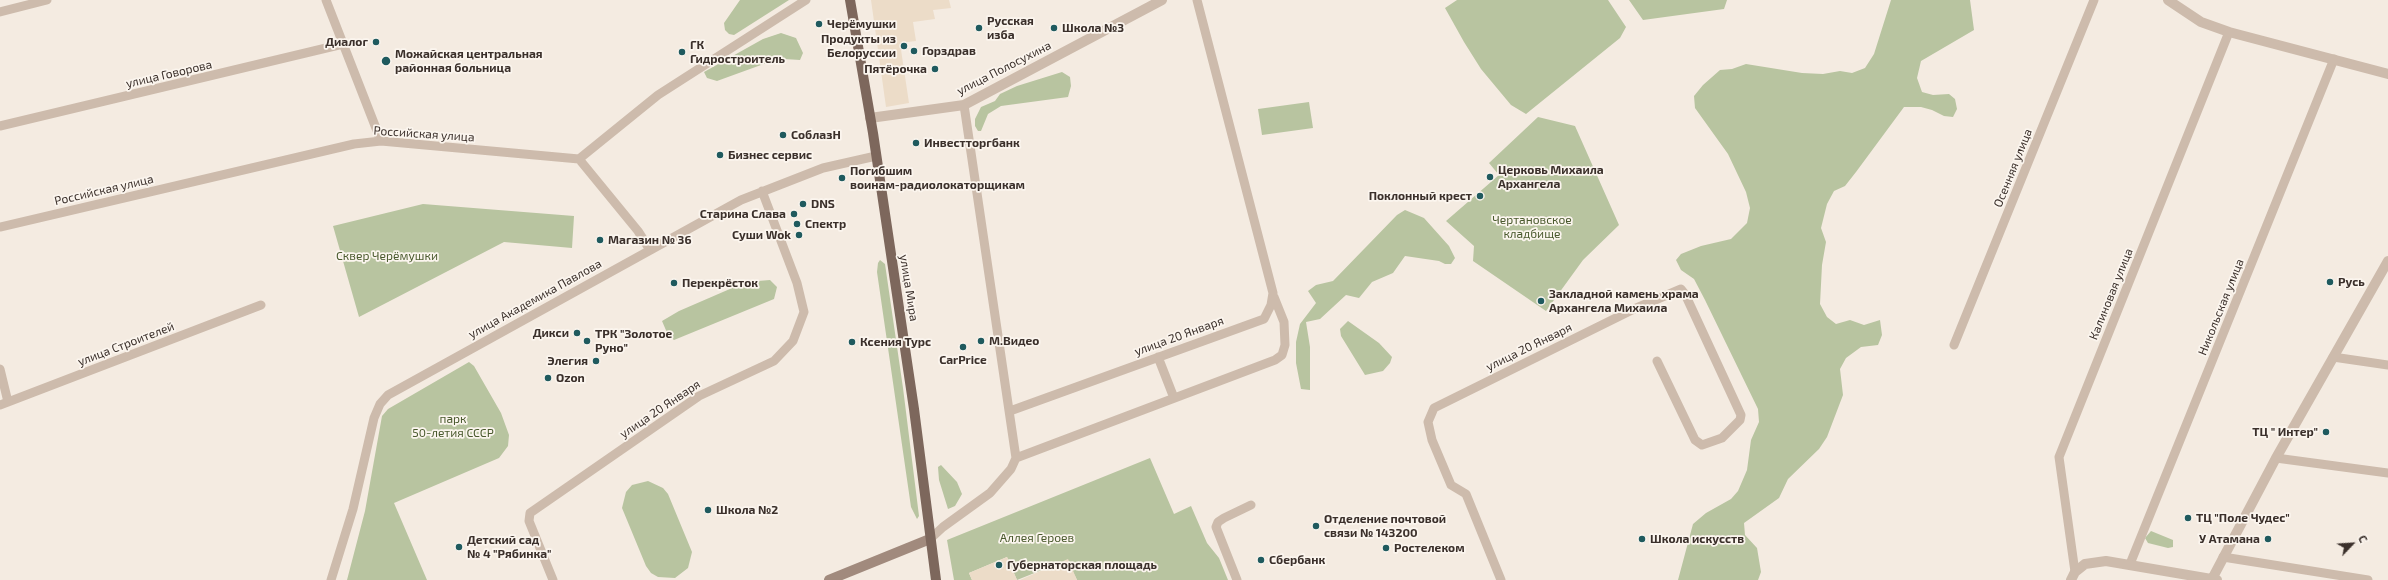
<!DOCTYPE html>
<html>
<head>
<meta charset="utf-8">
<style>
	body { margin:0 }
	#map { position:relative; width:2388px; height:580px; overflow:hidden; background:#f4ebe1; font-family:"Exo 2",sans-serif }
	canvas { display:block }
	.north { position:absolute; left:2332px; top:524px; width:40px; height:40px; -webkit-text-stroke:3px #fbf5ee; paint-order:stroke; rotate:65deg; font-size:11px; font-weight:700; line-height:16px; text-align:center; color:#3b302b }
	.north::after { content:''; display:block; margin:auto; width:14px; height:18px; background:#3b302b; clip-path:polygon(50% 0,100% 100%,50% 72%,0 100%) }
</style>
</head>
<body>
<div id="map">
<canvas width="2388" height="580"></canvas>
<div class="north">С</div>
</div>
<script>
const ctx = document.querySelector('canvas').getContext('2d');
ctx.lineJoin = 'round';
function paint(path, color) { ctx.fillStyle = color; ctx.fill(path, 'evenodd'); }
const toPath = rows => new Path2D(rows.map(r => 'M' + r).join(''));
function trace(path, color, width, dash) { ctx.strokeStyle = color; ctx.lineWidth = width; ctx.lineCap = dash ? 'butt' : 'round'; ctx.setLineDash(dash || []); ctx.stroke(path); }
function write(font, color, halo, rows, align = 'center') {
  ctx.font = font + ' "Exo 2",sans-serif'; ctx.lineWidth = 3.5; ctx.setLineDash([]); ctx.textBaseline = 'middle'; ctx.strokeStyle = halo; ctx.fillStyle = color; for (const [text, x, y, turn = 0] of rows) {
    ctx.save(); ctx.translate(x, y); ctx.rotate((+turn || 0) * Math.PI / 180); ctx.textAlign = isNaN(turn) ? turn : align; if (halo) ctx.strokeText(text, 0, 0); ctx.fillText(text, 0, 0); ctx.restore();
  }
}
const green = toPath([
	[740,0,789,0,734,35,729,34,725,30,724,23],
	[1457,0,1608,0,1626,27,1620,38,1526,114,1511,105,1481,69,1464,42,1445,8],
	[1629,0,1727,0,1724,9,1643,20],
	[1891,0,1970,0,1974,30,1921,61,1917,78,1922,92,1933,95,1949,94,1955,99,1957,109,1953,117,1944,116,1932,110,1921,107,1904,107,1856,172,1845,186,1834,191,1827,204,1821,228,1826,242,1822,265,1820,304,1827,317,1836,324,1850,320,1864,325,1880,320,1882,335,1878,345,1861,347,1846,358,1840,369,1843,395,1827,437,1819,449,1788,479,1779,498,1744,523,1745,535,1757,548,1761,572,1758,580,1678,580,1693,524,1706,513,1731,499,1738,491,1747,470,1751,440,1759,422,1758,409,1705,300,1694,279,1681,270,1676,260,1681,254,1701,246,1731,239,1747,223,1750,208,1746,192,1728,154,1695,108,1694,96,1703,85,1720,70,1732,69,1746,64,1802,73,1823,74,1840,71,1852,73,1865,68,1874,54],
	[781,33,796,38,803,53,800,60,784,59,772,61,717,81,707,78,704,72,763,39],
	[1062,72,1070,77,1071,86,1068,97,1001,106,988,114,981,131,978,131,975,126,975,119,981,107,995,101,1000,94,1017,86],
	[1309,102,1313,128,1262,135,1258,109],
	[1538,117,1575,126,1619,225,1583,260,1546,311,1473,261,1474,246,1446,221,1499,175,1489,163],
	[423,204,574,216,572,248,504,242,359,317,333,226],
	[1405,210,1424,218,1449,246,1455,258,1451,264,1445,264,1439,261,1405,256,1393,273,1372,282,1359,298,1346,295,1320,319,1306,322,1310,347,1310,390,1301,389,1296,363,1296,342,1300,324,1316,303,1308,291,1316,285,1333,281,1397,215],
	[880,260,885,264,903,388,919,516,917,519,911,507,877,272,878,263],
	[770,280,777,287,774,299,674,340,668,335,662,321,679,311,746,282],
	[1348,321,1379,343,1392,357,1390,363,1383,371,1365,375,1341,336,1340,329],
	[469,362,474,366,501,413,509,435,508,446,499,458,394,503,427,580,347,580,365,511,382,416,388,409],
	[1150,458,1174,514,1191,506,1207,543,1219,558,1228,580,1077,580,1067,560,1017,580,1007,557,969,573,972,580,954,580,947,540],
	[941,465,957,482,962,494,955,506,948,509,939,480,938,467],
	[648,481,663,488,668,494,692,552,688,568,675,578,658,577,651,573,646,566,622,508,626,492,632,485],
	[2151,531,2173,540,2173,547,2168,548,2148,543,2145,538]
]);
const plaza = toPath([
	[871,0,949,0,951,8,933,10,935,19,913,22,916,41,900,43,909,103,886,107],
	[1007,557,1017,580,972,580,969,573],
	[1068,559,1077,580,1020,580]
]);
const minor = toPath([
	[326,0,381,141],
	[0,12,47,0],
	[0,126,343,44],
	[579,159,638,231,650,250],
	[0,227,354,144,381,141,579,159,658,95,806,0],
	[1954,345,2094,0],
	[1158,357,1174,398],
	[2333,357,2388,365],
	[0,369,8,402],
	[0,405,261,305],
	[1010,411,1264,319,1271,305,1273,293,1197,0],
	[1016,458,1275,360,1282,355,1285,345,1284,322,1274,297],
	[2276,458,2388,473],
	[930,539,943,527,990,493,1011,469,1016,458,964,105],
	[2223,557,2368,580],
	[2130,564,2334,59],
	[2075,572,2059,457,2229,32],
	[331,580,353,509,374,418,380,404,388,395,741,200,823,168,876,156],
	[553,580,529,521,530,513,699,396,774,361,793,341,804,312,797,283,762,191],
	[1237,580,1216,527,1218,522,1224,518,1251,505],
	[1501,580,1466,494,1451,485,1432,440,1428,422,1434,408,1634,309,1681,289,1685,294,1741,415,1740,420,1722,438,1702,445,1695,440,1657,361]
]);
const tertiary = toPath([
	[2168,0,2201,22,2229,32,2388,74],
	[870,118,964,105,1162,0],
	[2212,579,2276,458,2388,261],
	[2071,580,2075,572,2085,564,2106,561,2217,580]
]);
const secondary = toPath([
	[829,580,930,539]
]);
const primary = toPath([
	[850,0,873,133,914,409,936,580]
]);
const markers = [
	[819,24,4,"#1f5a5e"],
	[979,28,4,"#1f5a5e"],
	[1054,28,4,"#1f5a5e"],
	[376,42,4,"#1f5a5e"],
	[904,46,4,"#1f5a5e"],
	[914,51,4,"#1f5a5e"],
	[682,52,4,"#1f5a5e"],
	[386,61,5,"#1f5a5e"],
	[935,69,4,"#1f5a5e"],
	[783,135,4,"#1f5a5e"],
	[916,143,4,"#1f5a5e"],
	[720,155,4,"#1f5a5e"],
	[1490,177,4,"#1f5a5e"],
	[842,178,4,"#1f5a5e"],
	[1480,196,4,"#1f5a5e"],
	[803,204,4,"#1f5a5e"],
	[794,214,4,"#1f5a5e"],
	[797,224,4,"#1f5a5e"],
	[799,235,4,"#1f5a5e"],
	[600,240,4,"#1f5a5e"],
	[2330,282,4,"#1f5a5e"],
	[674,283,4,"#1f5a5e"],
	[1541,301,4,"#1f5a5e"],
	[577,333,4,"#1f5a5e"],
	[587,341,4,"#1f5a5e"],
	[981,341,4,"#1f5a5e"],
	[852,342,4,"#1f5a5e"],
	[963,347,4,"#1f5a5e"],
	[596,361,4,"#1f5a5e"],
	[548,378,4,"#1f5a5e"],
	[2326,432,4,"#1f5a5e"],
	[708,510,4,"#1f5a5e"],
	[2188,518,4,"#1f5a5e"],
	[1316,526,4,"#1f5a5e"],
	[1642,539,4,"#1f5a5e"],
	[2268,539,4,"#1f5a5e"],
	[459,547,4,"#1f5a5e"],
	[1386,548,4,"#1f5a5e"],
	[1261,560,4,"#1f5a5e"],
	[999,565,4,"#1f5a5e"]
];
const poiNames = [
	["Русская",987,21],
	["изба",987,35],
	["Черёмушки",827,24],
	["Школа №3",1062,28],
	["Продукты из",896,39,"right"],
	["Белоруссии",896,53,"right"],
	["Диалог",368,42,"right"],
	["ГК",690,45],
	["Гидростроитель",690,59],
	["Горздрав",922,51],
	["Можайская центральная",395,54],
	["районная больница",395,68],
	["Пятёрочка",927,69,"right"],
	["СоблазН",791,135],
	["Инвестторгбанк",924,143],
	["Бизнес сервис",728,155],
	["Церковь Михаила",1498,170],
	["Архангела",1498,184],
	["Погибшим",850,171],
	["воинам-радиолокаторщикам",850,185],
	["Поклонный крест",1472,196,"right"],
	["DNS",811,204],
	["Старина Слава",786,214,"right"],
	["Спектр",805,224],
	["Суши Wok",791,235,"right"],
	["Магазин № 36",608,240],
	["Русь",2338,282],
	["Перекрёсток",682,283],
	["Закладной камень храма",1549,294],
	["Архангела Михаила",1549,308],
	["Дикси",569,333,"right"],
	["ТРК \"Золотое",595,334],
	["Руно\"",595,348],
	["М.Видео",989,341],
	["Ксения Турс",860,342],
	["CarPrice",963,360,"center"],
	["Элегия",588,361,"right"],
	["Ozon",556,378],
	["ТЦ \" Интер\"",2318,432,"right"],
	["Школа №2",716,510],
	["ТЦ \"Поле Чудес\"",2196,518],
	["Отделение почтовой",1324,519],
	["связи № 143200",1324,533],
	["Школа искусств",1650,539],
	["У Атамана",2260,539,"right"],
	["Детский сад",467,540],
	["№ 4 \"Рябинка\"",467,554],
	["Ростелеком",1394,548],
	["Сбербанк",1269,560],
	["Губернаторская площадь",1007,565]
];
const streetNames = [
	["улица Полосухина",1004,68,-27],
	["улица Говорова",169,74,-13],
	["Российская улица",424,134,4],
	["Осенняя улица",2013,168,-68],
	["Российская улица",104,190,-13],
	["улица Мира",909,288,81],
	["Калиновая улица",2111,294,-68],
	["улица Академика Павлова",535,299,-29],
	["Никольская улица",2221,307,-68],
	["улица 20 Января",1179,336,-20],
	["улица Строителей",126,344,-21],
	["улица 20 Января",1529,347,-26],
	["улица 20 Января",660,409,-34]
];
const parkNames = [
	["Чертановское",1532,220],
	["кладбище",1532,234],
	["Сквер Черёмушки",387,256],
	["парк",453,419],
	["50-летия СССР",453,433],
	["Аллея Героев",1037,538]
];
paint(green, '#b8c4a0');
paint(plaza, '#ecdcc8');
trace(minor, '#cdbbac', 9);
trace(tertiary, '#cdbbac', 10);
trace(secondary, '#a18a7d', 10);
trace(primary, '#7d675c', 10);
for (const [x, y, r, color] of markers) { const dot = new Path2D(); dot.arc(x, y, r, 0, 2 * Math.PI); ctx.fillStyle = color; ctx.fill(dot); trace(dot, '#fbf5ee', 1.5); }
write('bold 12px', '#3b302b', '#fbf5ee', poiNames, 'left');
write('12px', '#3b302b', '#fbf5ee', streetNames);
write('12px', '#4a5a2e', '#fbf5ee', parkNames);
</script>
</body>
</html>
